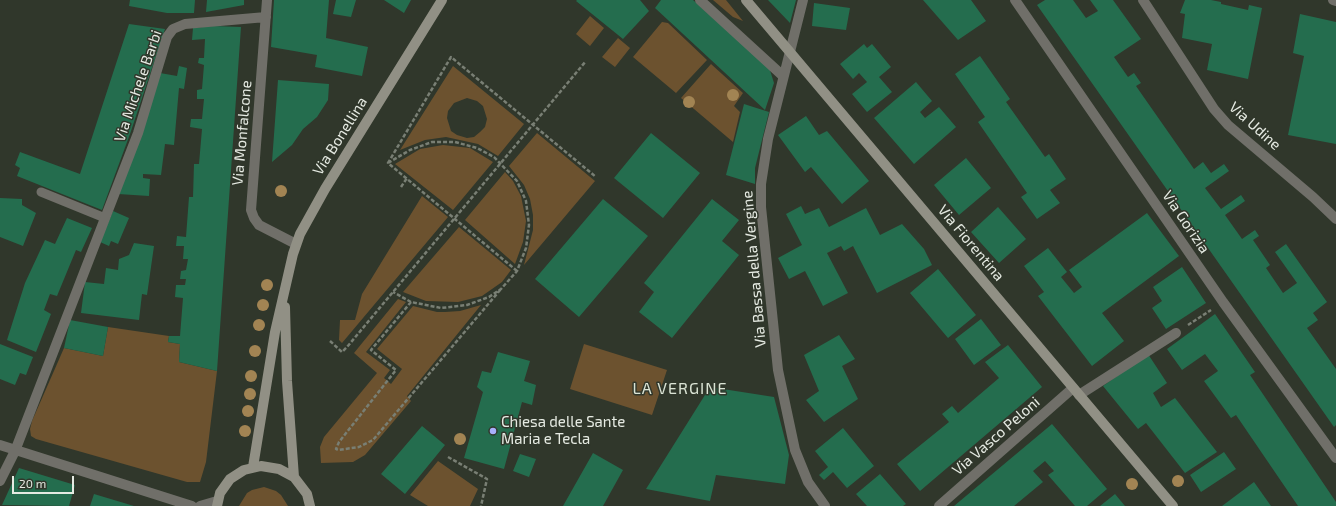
<!DOCTYPE html>
<html>
<head>
<meta charset="utf-8">
<style>
	body { margin:0 }
	#map { position:relative; width:1336px; height:506px; overflow:hidden; background:#30372b; font-family:"Exo 2",sans-serif }
	canvas { display:block }
	.scale { position:absolute; left:12px; top:476px; width:62px; height:18px; box-sizing:border-box; border:2px solid #e5eae2; border-top:0; padding-left:5px; font-size:12px; line-height:14px; white-space:nowrap; color:#e5eae2; -webkit-text-stroke:3px #30372b; paint-order:stroke }
</style>
</head>
<body>
<div id="map">
<canvas width="1336" height="506"></canvas>
<div class="scale">20 m</div>
</div>
<script>
const ctx = document.querySelector('canvas').getContext('2d');
ctx.lineJoin = 'round';
function paint(path, color) { ctx.fillStyle = color; ctx.fill(path, 'evenodd'); }
const toPath = rows => new Path2D(rows.map(r => 'M' + r).join(''));
function trace(path, color, width, dash) { ctx.strokeStyle = color; ctx.lineWidth = width; ctx.lineCap = dash ? 'butt' : 'round'; ctx.setLineDash(dash || []); ctx.stroke(path); }
function write(font, color, halo, rows, align = 'center') {
  ctx.font = font + ' "Exo 2",sans-serif'; ctx.lineWidth = 3; ctx.setLineDash([]); ctx.textBaseline = 'middle'; ctx.strokeStyle = halo; ctx.fillStyle = color; for (const [text, x, y, turn = 0] of rows) {
    ctx.save(); ctx.translate(x, y); ctx.rotate((+turn || 0) * Math.PI / 180); ctx.textAlign = isNaN(turn) ? turn : align; if (halo) ctx.strokeText(text, 0, 0); ctx.fillText(text, 0, 0); ctx.restore();
  }
}
const green = toPath([
	[713,0,726,0,743,21,733,17],
	[590,16,604,28,590,46,576,34],
	[662,22,668,23,707,60,676,93,633,57],
	[618,38,630,48,615,67,602,57],
	[711,64,743,93,734,106,740,112,733,142,681,98],
	[453,66,524,124,498,156,478,144,446,137,425,140,400,150],
	[467,98,477,101,483,106,487,119,485,127,480,132,474,137,467,138,457,135,451,131,447,118,448,111,454,103],
	[537,133,595,181,524,265,533,230,533,215,530,199,524,185,509,166],
	[443,145,470,148,493,162,453,210,395,164,420,149],
	[505,172,513,181,521,196,526,221,523,242,515,264,465,220],
	[422,196,448,217,342,343,339,340,340,320,355,320,362,294],
	[459,227,511,270,502,282,482,296,458,302,426,301,403,292],
	[398,299,406,302,366,352,390,370,384,378,391,384,402,369,377,349,413,306,437,312,445,312,460,311,481,305,407,396,411,401,365,455,353,462,321,463,320,447,324,437,377,373,354,353],
	[108,327,169,336,168,342,180,344,179,362,217,371,206,462,200,482,187,482,36,439,31,436,30,429,32,421,64,348,103,356],
	[584,344,667,370,652,415,570,389],
	[438,461,478,489,470,506,428,506,410,495],
	[264,487,276,491,281,495,288,506,239,506,247,493,252,490]
]);
const building = toPath([
	[130,0,195,0,194,13,167,13,129,6],
	[207,0,244,0,244,5,206,12],
	[274,0,329,0,326,38,368,47,362,76,315,67,317,55,271,47],
	[336,0,356,0,351,17,333,14],
	[384,0,411,0,404,13],
	[577,0,640,0,649,11,623,39,576,1],
	[661,0,693,0,769,67,774,83,765,110,655,8],
	[768,0,796,0,790,23],
	[923,0,971,0,986,21,958,40],
	[1045,0,1073,0,1086,18,1098,11,1090,0,1113,0,1141,39,1114,57,1128,77,1134,73,1141,83,1136,86,1194,169,1203,162,1211,173,1224,164,1229,171,1205,188,1221,209,1241,195,1245,201,1225,215,1242,239,1255,230,1259,236,1253,240,1270,265,1266,268,1283,293,1297,283,1275,252,1286,244,1327,302,1313,313,1318,320,1307,328,1336,369,1336,425,1334,427,1037,5],
	[1185,0,1211,0,1221,2,1221,4,1248,10,1249,5,1262,8,1248,79,1207,70,1212,44,1182,38,1185,14,1180,13],
	[814,3,850,8,846,30,812,26],
	[1300,14,1336,22,1336,144,1288,135,1304,56,1293,53],
	[129,24,165,29,130,134,102,210,17,176,20,168,15,165,20,152,80,174],
	[213,26,241,27,217,371,179,362,180,344,168,342,169,336,180,336,183,298,175,297,176,285,185,285,186,279,180,279,181,271,186,270,188,259,183,259,184,246,176,246,177,236,186,237,189,197,193,197,194,164,199,164,202,129,190,127,191,119,202,119,204,99,197,99,197,90,202,89,204,65,198,63,199,58,204,58,205,39,192,40,193,28],
	[864,44,867,48,872,44,891,67,879,77,892,92,867,112,852,94,867,82,859,73,853,79,840,64],
	[980,56,1010,99,1006,102,1045,157,1049,154,1066,179,1050,190,1060,203,1037,219,1021,197,1027,193,978,122,985,117,955,74],
	[179,66,187,68,184,89,179,88,174,145,165,144,161,175,143,174,143,178,150,179,149,196,118,194,160,73,177,76],
	[278,80,329,84,328,100,317,117,303,129,292,145,272,162],
	[916,82,932,101,920,112,925,118,939,107,956,127,914,164,874,118],
	[744,104,769,112,755,168,755,184,726,175],
	[806,116,819,135,827,131,869,181,842,204,811,167,805,172,778,135],
	[651,133,700,173,663,218,614,178],
	[966,158,991,188,959,215,934,185],
	[0,198,22,199,22,205,36,213,23,246,0,237],
	[603,199,648,236,579,317,535,279],
	[712,199,739,220,722,241,739,255,672,338,639,312,654,292,644,283],
	[801,206,805,214,819,208,829,227,866,208,880,235,902,224,924,249,932,265,877,293,853,246,844,251,841,246,827,253,848,293,823,306,805,271,789,279,778,258,802,245,786,214],
	[998,207,1026,239,999,263,971,232],
	[113,211,129,218,118,244,111,241,109,246,100,242],
	[1147,213,1179,256,1102,313,1124,341,1092,366,1038,296,1044,292,1024,266,1048,248,1067,272,1061,277,1074,293,1082,287,1069,270],
	[67,218,92,228,81,252,76,250,57,296,50,294,44,310,51,314,36,352,7,340,25,283,45,240,55,244],
	[134,243,154,246,147,295,142,294,139,320,81,313,85,282,104,284,106,268,118,270,119,259,129,255],
	[1182,267,1206,303,1166,329,1152,308,1162,301,1153,287],
	[938,269,976,315,948,338,910,293],
	[1215,314,1255,372,1250,375,1336,502,1336,506,1298,506,1236,415,1231,418,1204,381,1218,371,1205,354,1182,370,1167,349],
	[981,319,1001,345,974,365,955,339],
	[70,320,108,327,103,356,64,348],
	[839,335,855,359,842,366,858,399,824,422,806,400,819,391,804,355],
	[0,344,33,357,26,375,20,373,15,385,0,379],
	[1008,345,1042,387,920,491,897,464,949,422,942,414,952,406,958,413,999,378,985,362],
	[498,352,530,361,524,381,536,385,532,405,522,402,504,469,464,458,483,392,477,387,482,371,491,373],
	[1148,354,1167,383,1153,393,1161,407,1175,398,1217,452,1185,473,1146,423,1138,429,1103,386],
	[710,387,774,397,789,455,785,484,716,475,710,501,646,489],
	[1052,424,1107,489,1087,506,1075,506,1048,475,1054,471,1045,461,1033,471,1043,482,1014,506,954,506],
	[422,426,445,445,405,494,381,474],
	[843,428,874,466,847,488,833,472,824,480,819,475,828,467,815,451],
	[1224,452,1236,469,1201,492,1190,475],
	[593,453,623,470,603,506,563,506],
	[520,454,536,459,529,477,513,471],
	[19,468,75,485,69,506,2,505],
	[880,474,906,504,903,506,867,506,856,494],
	[1254,482,1271,506,1222,506],
	[94,494,134,506,90,506],
	[1115,494,1125,506,1100,506]
]);
const path = toPath([
	[388,163,410,150,432,142,455,142,477,148,494,157,517,181,526,201,529,225,526,248,517,271,501,289,489,297,467,305,441,308,411,302,393,292],
	[401,187,407,178],
	[517,271,388,163,451,57,596,177],
	[411,302,371,350,396,370,339,442,336,449,338,450,359,447,373,440,501,289],
	[1188,325,1211,310],
	[330,341,342,352,347,347,586,61],
	[448,457,487,479,481,506]
]);
const service = toPath([
	[41,192,105,218]
]);
const minor = toPath([
	[267,0,251,210,254,218,259,225,296,244],
	[700,0,783,76],
	[803,0,768,139,761,184,761,207,778,370,795,450,808,482,825,506],
	[1015,0,1223,302,1336,458],
	[1143,0,1214,109,1228,125,1313,197,1336,219],
	[1333,0,1336,1],
	[1079,395,1176,333],
	[0,445,192,506],
	[0,481,15,451,138,133,167,37,173,29,185,24,266,17],
	[200,506,217,501],
	[939,506,1073,388]
]);
const secondary = toPath([
	[746,0,1173,506],
	[285,307,287,381,294,477],
	[253,467,275,332,293,254,300,234,325,189,442,0],
	[217,506,220,493,230,479,244,470,261,466,279,469,294,477,307,494,310,506]
]);
const trees = [
	[733,95],
	[689,102],
	[281,191],
	[267,285],
	[263,305],
	[259,325],
	[255,351],
	[251,376],
	[250,394],
	[248,411],
	[245,431],
	[460,439],
	[1178,481],
	[1132,484]
];
const markers = [
	[493,431,4,"#a8b0fc"]
];
const streetNames = [
	["Via Michele Barbi",138,86,-71],
	["Via Udine",1255,126,42],
	["Via Monfalcone",242,133,-85],
	["Via Bonellina",340,136,-58],
	["Via Gorizia",1186,222,56],
	["Via Fiorentina",971,243,50],
	["Via Bassa della Vergine",754,269,-95],
	["Via Vasco Peloni",996,436,-41]
];
const poiNames = [
	["Chiesa delle Sante",501,422],
	["Maria e Tecla",501,439]
];
const neighbourhoodNames = [
	["LA VERGINE",680,389]
];
paint(green, '#6c522f');
paint(building, '#246d4e');
trace(path, '#797f74', 2.5, [4, 2]);
trace(service, '#706f69', 9);
trace(minor, '#706f69', 10);
trace(secondary, '#919085', 10);
ctx.fillStyle = '#a28453';
for (const [x, y] of trees) { ctx.beginPath(); ctx.arc(x, y, 6, 0, 2 * Math.PI); ctx.fill(); }
for (const [x, y, r, color] of markers) { const dot = new Path2D(); dot.arc(x, y, r, 0, 2 * Math.PI); ctx.fillStyle = color; ctx.fill(dot); trace(dot, '#30372b', 1.5); }
write('15px', '#e5eae2', '#30372b', streetNames);
write('15px', '#e5eae2', '#30372b', poiNames, 'left');
ctx.letterSpacing = '1px';
write('16px', '#dae3d4', '#30372b', neighbourhoodNames);
ctx.letterSpacing = '0px';
</script>
</body>
</html>
